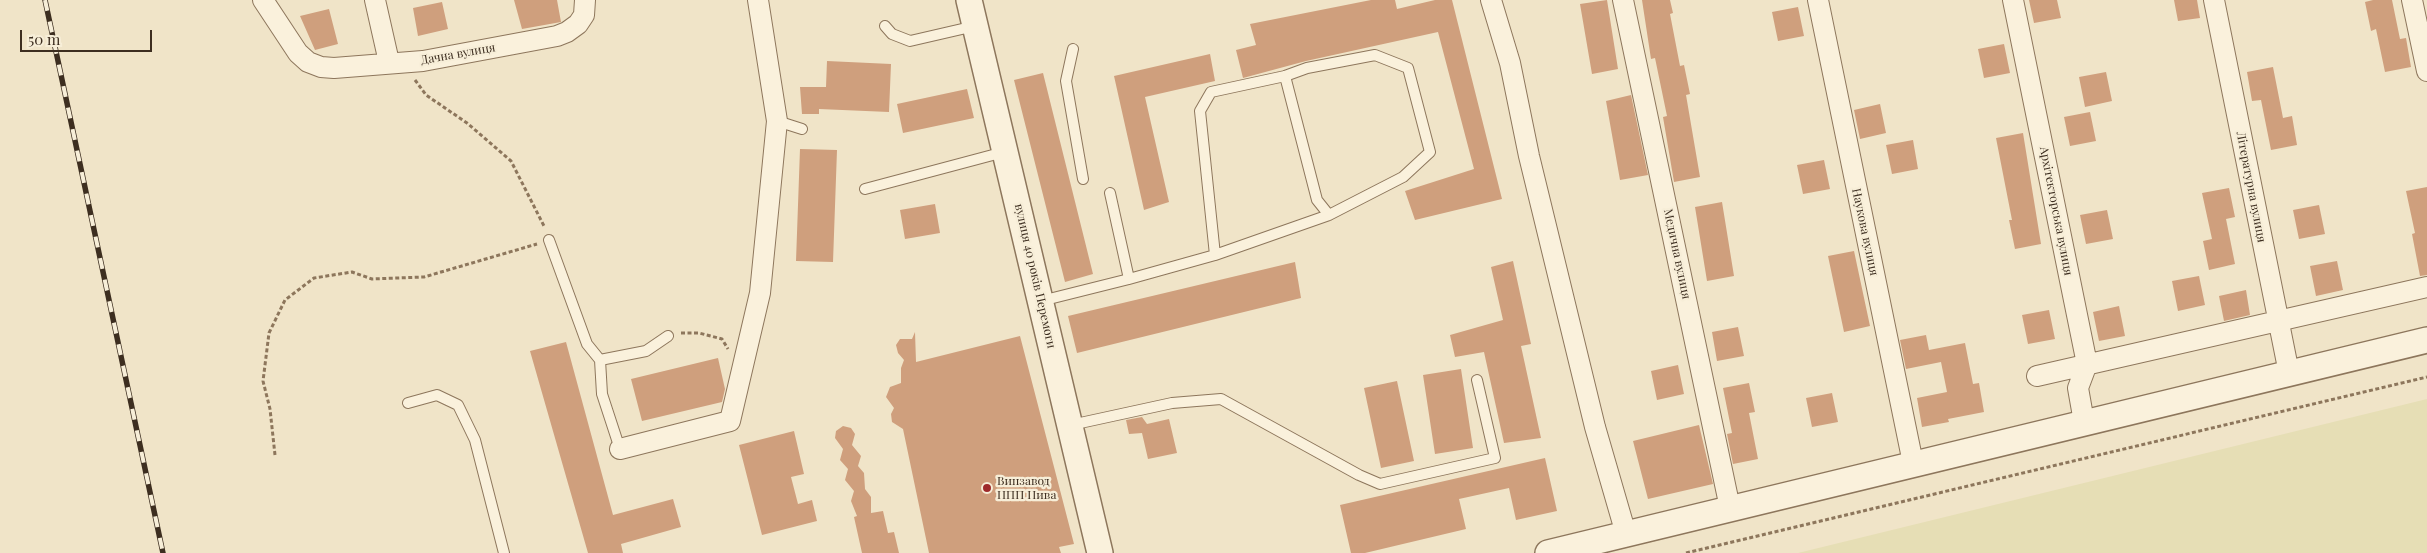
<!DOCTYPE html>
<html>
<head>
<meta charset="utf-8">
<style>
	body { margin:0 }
	#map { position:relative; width:2427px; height:553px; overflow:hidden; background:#f0e4c8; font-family:"Playfair Display",serif }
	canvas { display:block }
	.scale { position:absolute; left:20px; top:30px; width:132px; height:22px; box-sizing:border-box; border:2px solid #3d2e20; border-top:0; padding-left:6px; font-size:15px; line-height:18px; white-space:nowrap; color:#3d2e20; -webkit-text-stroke:4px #f7eed8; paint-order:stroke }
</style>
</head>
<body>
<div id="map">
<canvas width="2427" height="553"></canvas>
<div class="scale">50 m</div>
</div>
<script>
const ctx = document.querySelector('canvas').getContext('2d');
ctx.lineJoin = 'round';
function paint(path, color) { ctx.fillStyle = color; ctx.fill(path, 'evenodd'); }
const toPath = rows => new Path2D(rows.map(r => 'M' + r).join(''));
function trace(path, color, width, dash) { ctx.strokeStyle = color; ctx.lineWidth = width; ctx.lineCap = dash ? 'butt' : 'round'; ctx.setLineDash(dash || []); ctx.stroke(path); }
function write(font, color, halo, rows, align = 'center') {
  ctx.font = font + ' "Playfair Display",serif'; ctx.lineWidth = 4.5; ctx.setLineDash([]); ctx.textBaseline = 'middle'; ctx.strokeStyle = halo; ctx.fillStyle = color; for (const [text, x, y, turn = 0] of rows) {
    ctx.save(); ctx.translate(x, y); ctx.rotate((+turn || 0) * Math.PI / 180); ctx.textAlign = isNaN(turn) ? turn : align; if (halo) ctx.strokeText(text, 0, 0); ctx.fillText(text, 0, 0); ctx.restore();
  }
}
const farmland = toPath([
	[2427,399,2427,553,1798,553]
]);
const building = toPath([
	[514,0,557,0,561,22,522,29],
	[1371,0,1395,0,1397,9,1435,0,1452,0,1502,199,1415,220,1405,191,1474,169,1438,32,1306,61,1243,78,1236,50,1256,45,1250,24],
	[1607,0,1618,69,1592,74,1580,4],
	[1642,0,1670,0,1673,13,1670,14,1680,66,1684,65,1690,94,1686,95,1700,177,1674,182,1663,117,1667,116,1655,58,1651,59],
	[2029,0,2057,0,2061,18,2034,23],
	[2174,0,2197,0,2200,18,2178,21],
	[2373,0,2392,0,2400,39,2406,38,2411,67,2385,72,2376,29,2371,31,2365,2],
	[442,2,448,29,418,36,413,8],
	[1798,7,1804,36,1778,41,1772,12],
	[329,9,338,44,315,50,300,16],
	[2004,44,2010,73,1984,78,1978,49],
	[1210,54,1215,81,1145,97,1169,202,1144,210,1114,76],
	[827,61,891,64,889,112,819,109,819,114,802,114,800,87,826,87],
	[2273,67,2283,118,2292,116,2297,145,2271,150,2261,100,2252,101,2247,72],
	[2106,72,2112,101,2085,107,2079,77],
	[1043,73,1093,274,1065,282,1014,80],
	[967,89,974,118,903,133,897,104],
	[1631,95,1648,175,1620,180,1606,101],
	[1880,104,1886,133,1860,139,1854,110],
	[2090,112,2096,141,2070,146,2064,117],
	[2023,133,2041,244,2015,249,2009,220,2012,220,1996,138],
	[1913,140,1918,169,1892,174,1886,145],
	[800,149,837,150,833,262,796,261],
	[1824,160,1830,189,1803,194,1797,165],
	[2427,187,2427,275,2420,276,2412,234,2415,233,2406,191],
	[2229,188,2235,217,2226,219,2235,264,2209,270,2203,241,2212,239,2202,193],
	[1722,202,1734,276,1707,281,1695,207],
	[935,204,940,233,905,239,900,210],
	[2319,205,2325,234,2299,239,2293,210],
	[2107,210,2113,239,2086,244,2080,215],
	[1854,251,1870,326,1844,332,1828,256],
	[1513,261,1531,344,1521,346,1541,438,1504,443,1484,352,1455,357,1450,335,1503,320,1491,267],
	[2337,261,2343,290,2316,296,2310,266],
	[1295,262,1301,298,1077,353,1068,316],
	[2199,276,2205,305,2178,311,2172,281],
	[2246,290,2250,315,2224,321,2219,296],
	[2119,306,2125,336,2099,341,2093,312],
	[2049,310,2055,339,2028,344,2022,315],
	[1738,327,1744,356,1717,361,1712,332],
	[915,332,916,362,1020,336,1074,544,1059,547,1061,553,929,553,903,429,892,422,891,414,894,408,886,397,890,387,901,383,901,368,904,360,898,353,896,345,900,339,912,339],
	[1926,335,1929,350,1965,343,1973,384,1979,383,1984,412,1948,419,1949,422,1922,427,1917,398,1947,392,1941,362,1906,369,1900,340],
	[566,342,613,515,673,499,681,527,621,544,623,553,588,553,530,351],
	[718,358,725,389,722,402,642,421,631,379],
	[1678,365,1684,394,1657,400,1651,371],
	[1461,369,1473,448,1435,454,1423,375],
	[1397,381,1414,461,1381,468,1364,388],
	[1749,383,1755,412,1749,413,1758,459,1733,464,1727,434,1732,433,1723,388],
	[1832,393,1838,422,1812,427,1806,398],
	[1142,417,1147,424,1169,419,1177,453,1148,459,1142,433,1129,434,1126,420],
	[1699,425,1713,484,1648,499,1633,441],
	[843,426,851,428,855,434,852,445,861,456,858,466,864,473,865,489,871,497,871,513,883,511,888,533,894,532,899,553,862,553,854,517,857,516,851,501,854,491,845,480,848,469,840,460,843,449,835,438,836,431],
	[794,431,804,474,791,477,798,504,812,500,817,521,762,535,739,445],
	[1545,458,1557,511,1516,520,1509,488,1459,499,1466,529,1365,553,1351,553,1340,505]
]);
const path = toPath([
	[415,80,426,95,467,123,511,161,545,228],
	[681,333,699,333,722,339,728,349],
	[275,455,270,409,263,381,269,333,285,300,314,278,352,272,372,279,424,277,537,244],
	[1686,553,2427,377]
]);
const service = toPath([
	[885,26,892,34,910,41,975,26],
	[1073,49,1066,81,1083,179],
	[1285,76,1317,200,1329,215],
	[777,121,802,129],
	[865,189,1004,152],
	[549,240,587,344,600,360],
	[1129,279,1215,255,1200,111,1211,92,1285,76,1307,68,1375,55,1408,68,1430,152,1403,177,1329,215,1215,255],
	[1041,301,1129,279,1110,193],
	[408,403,437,395,458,405,475,440,504,553],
	[1071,425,1172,403,1221,399,1359,475,1380,484,1495,458,1477,380],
	[620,449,602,394,600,360,646,351,668,336]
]);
const minor = toPath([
	[263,0,298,53,308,62,321,67,334,68,423,61,557,36,567,32,578,24,584,15,585,0],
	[375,0,389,62],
	[1491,0,1510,63,1529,156,1595,427,1626,534],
	[1623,0,1730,508],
	[1818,0,1913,463],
	[2013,0,2087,364,2078,388,2084,422],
	[2214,0,2289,373],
	[2412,0,2427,71],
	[2037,376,2427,287],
	[620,449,730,421,760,293,777,121,758,0]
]);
const tertiary = toPath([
	[969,0,1100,553],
	[1548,553,2427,340]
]);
const rail = toPath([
	[45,0,163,553]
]);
const markers = [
	[987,488,5,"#9e2a2b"]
];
const streetNames = [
	["Дачна вулиця",458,54,-10],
	["Літературна вулиця",2251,187,79],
	["Архітекторська вулиця",2056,211,79],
	["Наукова вулиця",1865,232,78],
	["Медична вулиця",1677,254,78],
	["вулиця 40 років Перемоги",1035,276,77]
];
const poiNames = [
	["Винзавод",997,481],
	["НПП Нива",997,495]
];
paint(farmland, '#e6deb5');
paint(building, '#cf9f7d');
trace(service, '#8d765c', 12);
trace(minor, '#8d765c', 22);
trace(tertiary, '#8d765c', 28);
trace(path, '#8d765c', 3, [4, 2.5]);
trace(service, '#faf1dc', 10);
trace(minor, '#faf1dc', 20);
trace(tertiary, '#faf1dc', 25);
trace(rail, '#3d2e20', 5.5);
trace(rail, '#f7eed8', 4, [11]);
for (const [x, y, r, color] of markers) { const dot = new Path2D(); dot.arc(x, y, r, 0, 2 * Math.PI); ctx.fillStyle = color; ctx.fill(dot); trace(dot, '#f7eed8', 2); }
write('12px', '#3d2e20', '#f7eed8', streetNames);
write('12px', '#3d2e20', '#f7eed8', poiNames, 'left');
</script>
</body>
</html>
